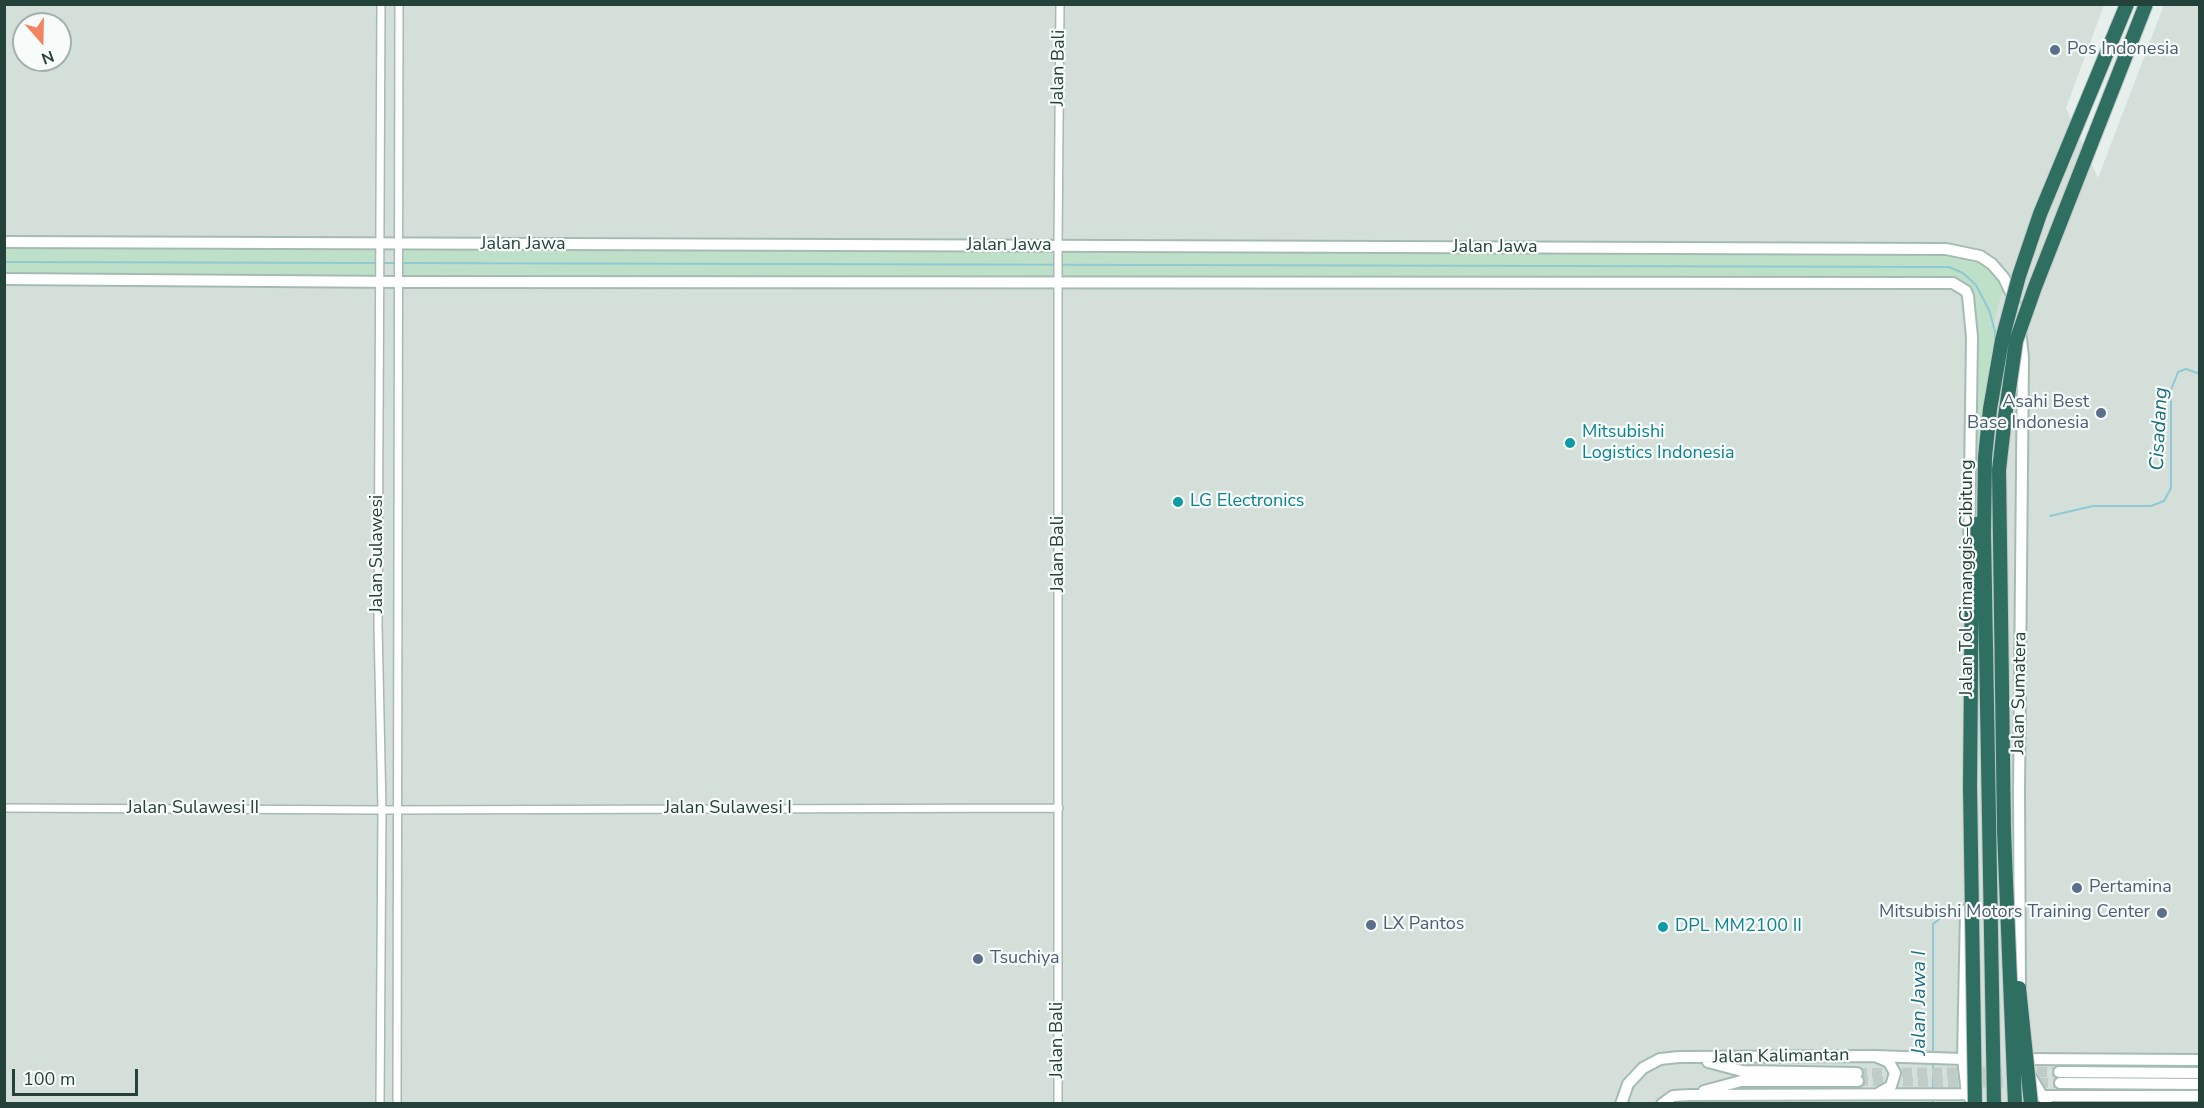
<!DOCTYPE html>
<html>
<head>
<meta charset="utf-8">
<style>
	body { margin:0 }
	#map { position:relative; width:2204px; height:1108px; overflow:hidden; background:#e6efeb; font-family:"Nunito Sans",sans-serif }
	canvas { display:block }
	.frame { position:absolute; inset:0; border:6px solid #24423a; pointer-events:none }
	.north { position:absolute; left:12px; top:12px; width:60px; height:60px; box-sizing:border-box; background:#f7fbf9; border:2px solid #a3b1ad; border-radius:50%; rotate:160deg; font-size:16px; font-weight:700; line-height:24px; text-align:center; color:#24423a }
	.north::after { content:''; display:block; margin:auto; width:21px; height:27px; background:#f4845f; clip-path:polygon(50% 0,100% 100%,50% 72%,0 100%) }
	.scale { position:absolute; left:12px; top:1069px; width:126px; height:27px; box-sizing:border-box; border:3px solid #24423a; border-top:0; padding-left:8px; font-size:18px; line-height:21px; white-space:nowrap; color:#24423a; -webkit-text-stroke:4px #f7fbf9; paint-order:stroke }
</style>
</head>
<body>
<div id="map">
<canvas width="2204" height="1108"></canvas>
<div class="frame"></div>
<div class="north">N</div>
<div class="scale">100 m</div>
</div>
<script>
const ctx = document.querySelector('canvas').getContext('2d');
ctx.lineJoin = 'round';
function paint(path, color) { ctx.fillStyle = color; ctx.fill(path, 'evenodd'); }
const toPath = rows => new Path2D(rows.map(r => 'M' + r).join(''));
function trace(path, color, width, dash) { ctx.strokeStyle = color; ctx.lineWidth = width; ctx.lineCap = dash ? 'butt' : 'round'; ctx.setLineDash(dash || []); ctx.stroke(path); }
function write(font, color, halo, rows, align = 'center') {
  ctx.font = font + ' "Nunito Sans",sans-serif'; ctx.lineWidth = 4.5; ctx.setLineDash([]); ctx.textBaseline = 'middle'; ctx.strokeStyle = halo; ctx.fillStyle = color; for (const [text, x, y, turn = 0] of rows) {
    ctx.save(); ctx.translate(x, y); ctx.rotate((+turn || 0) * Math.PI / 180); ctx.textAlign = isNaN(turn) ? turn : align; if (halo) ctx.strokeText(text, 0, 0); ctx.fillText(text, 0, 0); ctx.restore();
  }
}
const built = toPath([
	[5,5,2104,5,2066,108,2098,178,2164,5,2199,5,2199,1103,5,1104],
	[24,24,60,24,60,60,24,60]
]);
const green = toPath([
	[4,242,380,244,380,282,5,279],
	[399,244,1946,249,1980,256,2005,281,1993,325,1995,331,1979,444,1969,453,1968,296,1960,286,399,282]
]);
const stream = toPath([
	[4,262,377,263],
	[382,263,1949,267,1963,273,1976,285,1989,310,1995,331,1995,344],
	[1995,449,1995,428],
	[2050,516,2093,506,2151,506,2164,501,2171,488,2171,390,2178,372,2186,369,2200,374],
	[1995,755,1995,638],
	[1933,1055,1933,924,1950,911],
	[1933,1061,1933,1091],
	[1933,1097,1933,1104]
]);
const secondaryTunnel = toPath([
	[1857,1073,2059,1072],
	[1858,1081,2060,1083]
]);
const street = toPath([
	[4,808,382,810,1059,808],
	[380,1104,382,810,378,625,381,4],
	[397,1104,399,4],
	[1058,1104,1058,246,1060,4]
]);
const secondary = toPath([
	[4,242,1946,249,1980,256,1992,264,2004,278,2012,295,2018,313,2023,357,2019,792,2020,996],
	[4,279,399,282,1953,283,1966,291,1968,296,1972,337,1969,549],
	[1966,910,1963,1059,1967,1094,1974,1104],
	[1877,1057,1889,1062,1895,1073,1891,1086,1879,1093],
	[2020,1059,2200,1060],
	[1708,1062,1742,1071,1857,1073],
	[2028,1072,2047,1104],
	[2059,1072,2200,1073],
	[2060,1083,2200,1084],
	[1704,1091,1741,1081,1858,1081],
	[2019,1096,2200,1096],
	[1621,1104,1628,1084,1643,1068,1660,1059,1679,1057,1874,1056,1963,1059],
	[1662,1104,1673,1096,1690,1095,1967,1094]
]);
const highwayBridge = toPath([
	[2019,988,2031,1104],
	[1975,1104,1970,786,1972,564,1977,524],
	[1994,1104,1984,533,1985,457,1990,409,2002,340,2019,276,2040,214,2127,4],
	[2015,1104,2004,831,1999,470,2005,417,2016,341,2035,287,2146,4]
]);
const markers = [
	[2055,50,6,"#5c6f8a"],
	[2101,413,6,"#5c6f8a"],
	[1570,443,6,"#0f9aa8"],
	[1178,502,6,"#0f9aa8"],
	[2077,888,6,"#5c6f8a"],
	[2162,913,6,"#5c6f8a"],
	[1371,925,6,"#5c6f8a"],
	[1663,927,6,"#0f9aa8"],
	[978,959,6,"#5c6f8a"]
];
const serviceNames = [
	["Pos Indonesia",2067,50],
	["Asahi Best",2089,403,"right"],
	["Base Indonesia",2089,424,"right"],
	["Pertamina",2089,888],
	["Mitsubishi Motors Training Center",2150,913,"right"],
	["LX Pantos",1383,925],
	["Tsuchiya",990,959]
];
const streetNames = [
	["Jalan Bali",1059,68,-89],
	["Jalan Jawa",523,245],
	["Jalan Jawa",1009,246],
	["Jalan Jawa",1495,248],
	["Jalan Sulawesi",378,554,-90],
	["Jalan Bali",1059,554,-90],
	["Jalan Tol Cimanggis–Cibitung",1968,578,-90],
	["Jalan Sumatera",2020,693,-89],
	["Jalan Sulawesi II",193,809],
	["Jalan Sulawesi I",728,809],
	["Jalan Bali",1058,1040,-90],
	["Jalan Kalimantan",1781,1057,-1]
];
const cultureNames = [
	["Mitsubishi",1582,433],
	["Logistics Indonesia",1582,454],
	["LG Electronics",1190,502],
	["DPL MM2100 II",1675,927]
];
const waterNames = [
	["Cisadang",2160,429,-87],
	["Jalan Jawa I",1920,1003,-90]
];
paint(built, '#d4dfda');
paint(green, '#bfe0c8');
trace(stream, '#8ec9d4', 2);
trace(secondaryTunnel, '#bfccc8', 10, [10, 5]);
trace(street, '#a8b8b2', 10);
trace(secondary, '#a4bbb3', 14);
trace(street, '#fff', 7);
trace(secondary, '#fff', 10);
trace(highwayBridge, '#c2cac8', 16, []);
trace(highwayBridge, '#2f6f62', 14);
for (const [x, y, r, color] of markers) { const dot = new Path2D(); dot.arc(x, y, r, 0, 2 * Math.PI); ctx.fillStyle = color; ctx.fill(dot); trace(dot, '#f7fbf9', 2); }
write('18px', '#4e5e75', '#f7fbf9', serviceNames, 'left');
write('18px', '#24423a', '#f7fbf9', streetNames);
write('18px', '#0d838f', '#f7fbf9', cultureNames, 'left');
write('italic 20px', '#1c6f80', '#f7fbf9', waterNames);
</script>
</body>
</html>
